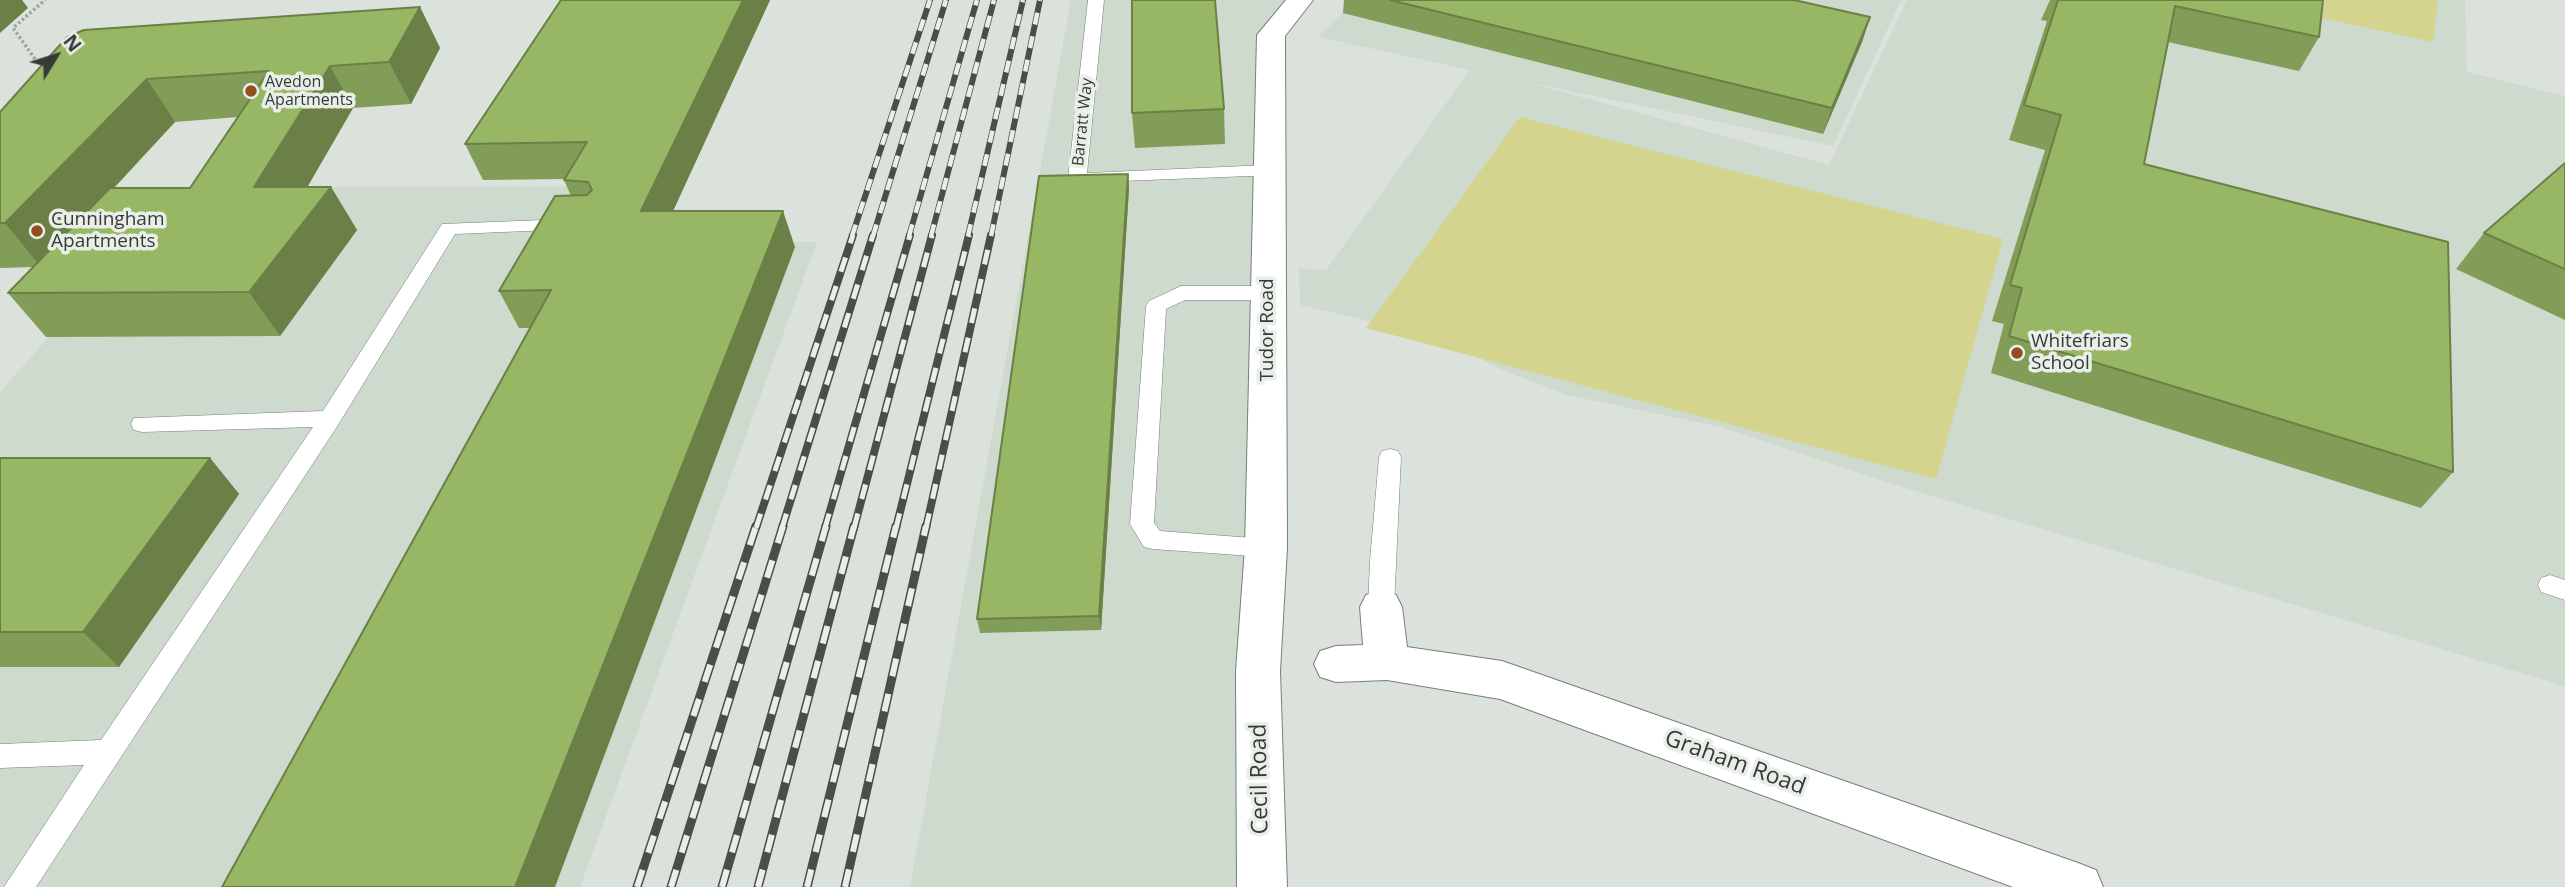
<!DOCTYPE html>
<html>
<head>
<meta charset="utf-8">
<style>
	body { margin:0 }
	#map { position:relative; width:2565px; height:887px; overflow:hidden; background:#dbe2db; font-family:"Open Sans",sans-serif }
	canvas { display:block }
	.north { position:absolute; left:21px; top:21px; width:70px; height:70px; -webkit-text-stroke:5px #e8efe8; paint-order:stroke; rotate:52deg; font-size:19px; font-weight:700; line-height:28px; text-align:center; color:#373a37 }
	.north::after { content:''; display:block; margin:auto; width:24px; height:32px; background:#373a37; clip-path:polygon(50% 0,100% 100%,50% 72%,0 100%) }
</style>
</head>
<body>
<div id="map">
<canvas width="2565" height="887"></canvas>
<div class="north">N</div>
</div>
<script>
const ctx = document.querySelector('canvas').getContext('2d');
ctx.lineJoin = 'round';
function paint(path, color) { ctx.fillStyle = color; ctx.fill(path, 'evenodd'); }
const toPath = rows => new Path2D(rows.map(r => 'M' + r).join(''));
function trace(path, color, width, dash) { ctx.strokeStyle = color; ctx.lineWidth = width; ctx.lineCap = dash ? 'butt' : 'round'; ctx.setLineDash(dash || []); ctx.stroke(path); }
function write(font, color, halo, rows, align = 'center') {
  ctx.font = font + ' "Open Sans",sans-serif'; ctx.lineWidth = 7; ctx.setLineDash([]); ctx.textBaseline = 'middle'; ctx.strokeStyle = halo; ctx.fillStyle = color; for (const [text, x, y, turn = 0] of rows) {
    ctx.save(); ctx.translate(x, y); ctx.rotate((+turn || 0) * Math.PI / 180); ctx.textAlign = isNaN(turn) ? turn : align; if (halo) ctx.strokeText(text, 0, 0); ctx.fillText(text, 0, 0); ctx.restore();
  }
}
const built = toPath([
	[1071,0,1296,0,1271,35,1262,887,910,887],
	[1355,0,1901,0,1833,146,1523,81,1829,165,1907,0,2465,0,2467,72,2565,96,2565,686,1889,483,1721,427,1567,395,1498,368,1438,337,1300,305,1299,268,1326,270,1470,70,1319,37],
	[682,186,656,243,817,242,580,887,0,887,0,392,142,232,324,187]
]);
const green = toPath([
	[2237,0,2438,0,2433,42],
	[1520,117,2003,239,1936,479,1366,328]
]);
const path = toPath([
	[35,59,13,28,45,0]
]);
const service = toPath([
	[1088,0,1104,0,1087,173,1268,165,1275,167,1277,171,1275,175,1070,183,1068,179,1088,0],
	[569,219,576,221,579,225,576,229,455,234,338,425,36,887,4,887,84,765,0,768,0,744,101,740,313,427,142,432,134,430,131,424,134,418,323,411,442,224,569,219],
	[1181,286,1268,286,1275,288,1278,293,1275,298,1268,300,1185,300,1166,309,1154,523,1160,531,1266,539,1275,541,1278,548,1275,555,1266,557,1153,549,1144,547,1130,524,1146,306,1149,301,1181,286],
	[1390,449,1398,451,1401,457,1394,607,1390,614,1381,617,1372,614,1368,607,1370,561,1379,457,1382,451,1390,449],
	[2550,575,2565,580,2565,600,2541,592,2538,585,2541,578,2550,575]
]);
const minor = toPath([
	[1286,0,1313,0,1285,36,1287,548,1280,671,1287,887,1237,887,1236,671,1245,548,1257,35,1286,0],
	[1381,590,1396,595,1402,607,1407,647,1502,661,2078,863,2096,870,2103,887,2013,887,1500,699,1387,680,1336,682,1320,677,1314,664,1320,651,1336,646,1363,645,1360,607,1366,595,1381,590]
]);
const railFar2 = toPath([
	[852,236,930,0],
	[873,236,946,0],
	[909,236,977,0],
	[931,236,994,0],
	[968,236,1023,0],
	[991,236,1040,0]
]);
const railFar1 = toPath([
	[756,528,853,235],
	[782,528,873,235],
	[825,528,910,235],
	[854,528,932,235],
	[896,528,969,235],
	[926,528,991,235]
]);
const rail = toPath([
	[637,887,756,526],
	[671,887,783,526],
	[722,887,826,526],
	[758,887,854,526],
	[807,887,896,526],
	[845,887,926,526]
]);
const wall = toPath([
	[561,0,770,0,673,211,795,247,531,328,519,328,499,291,571,196,564,180,565,179,483,180,465,144],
	[1344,0,1794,0,1870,17,1862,42,1823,134,1343,13],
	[2050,0,2323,0,2319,37,2299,71,2168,42,2144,164,2453,472,2421,508,1991,373,2004,324,1992,321,2045,150,2009,140,2047,21,2041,20],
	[420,7,440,48,411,104,353,108,307,187,331,187,357,230,280,336,46,337,8,293,34,267,0,268,0,112],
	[238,117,190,188,113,188,175,122],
	[1224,109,1225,144,1135,148,1132,113],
	[2565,163,2565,320,2456,269,2484,233],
	[1128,174,1129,188,1101,630,980,633,977,619],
	[0,458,210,458,239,494,119,667,0,667]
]);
const shadedWall = toPath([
	[0,0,22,0,28,8,0,33],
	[743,0,770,0,656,248,641,211],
	[420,7,440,48,411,104,389,62],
	[1870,17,1862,42,1823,134,1832,108],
	[330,66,353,108,282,231,254,187],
	[147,79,175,122,41,267,5,223],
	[1128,174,1129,188,1101,630,1099,616],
	[331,187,357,230,280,336,249,292],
	[783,211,795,247,555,887,515,887],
	[210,458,239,494,119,667,83,632]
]);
const building = toPath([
	[561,0,743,0,641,211,783,211,515,887,222,887,551,290,499,291,555,196,587,195,592,190,588,182,564,180,587,142,465,144,561,0],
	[1132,0,1215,0,1224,109,1132,113,1132,0],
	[1390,0,1794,0,1870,17,1832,108,1390,0],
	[2058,0,2323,0,2319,37,2175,6,2144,164,2448,242,2453,472,2009,336,2022,288,2010,285,2061,115,2024,105,2058,0],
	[420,7,389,62,330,66,254,187,331,187,249,292,8,293,110,188,190,188,269,71,147,79,5,223,0,223,0,112,67,37,84,30,420,7],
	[2565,163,2565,269,2484,233,2565,163],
	[1128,174,1099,616,977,619,1039,176,1128,174],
	[0,458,210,458,83,632,0,632,0,458]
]);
const markers = [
	[251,91,7,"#924f1e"],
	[37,231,7,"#924f1e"],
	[2017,353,7,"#924f1e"]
];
const farPoinames = [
	["Avedon",265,82],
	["Apartments",265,100]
];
const farStreetnames = [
	["Barratt Way",1083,122,-84]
];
const poiNames = [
	["Cunningham",51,220],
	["Apartments",51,242],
	["Whitefriars",2031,342],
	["School",2031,364]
];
const streetNames = [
	["Tudor Road",1268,330,-90]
];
const nearStreetnames = [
	["Graham Road",1735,763,20],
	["Cecil Road",1260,779,-91]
];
paint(built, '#cddacd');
paint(green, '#d4d48f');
trace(service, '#787e78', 1);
trace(minor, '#787e78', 2);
trace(path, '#9da29d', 3.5, [2.5, 2.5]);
paint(service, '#fff');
paint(minor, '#fff');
trace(railFar2, '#4a4e4a', 6);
trace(railFar1, '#4a4e4a', 8);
trace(rail, '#4a4e4a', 9);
trace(railFar2, '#e8efe8', 4.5, [12]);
trace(railFar1, '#e8efe8', 5, [15]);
trace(rail, '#e8efe8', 6, [18]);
paint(wall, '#829d57');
paint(shadedWall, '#6a8047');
paint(building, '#97b765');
trace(building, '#6a8047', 2);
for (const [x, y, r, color] of markers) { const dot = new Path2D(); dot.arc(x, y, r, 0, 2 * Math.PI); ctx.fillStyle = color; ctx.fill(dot); trace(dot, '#e8efe8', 2.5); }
write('16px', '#373a37', '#e8efe8', farPoinames, 'left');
write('16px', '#373a37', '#e8efe8', farStreetnames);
write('19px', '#373a37', '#e8efe8', poiNames, 'left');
write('19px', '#373a37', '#e8efe8', streetNames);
write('23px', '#373a37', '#e8efe8', nearStreetnames);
</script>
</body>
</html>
